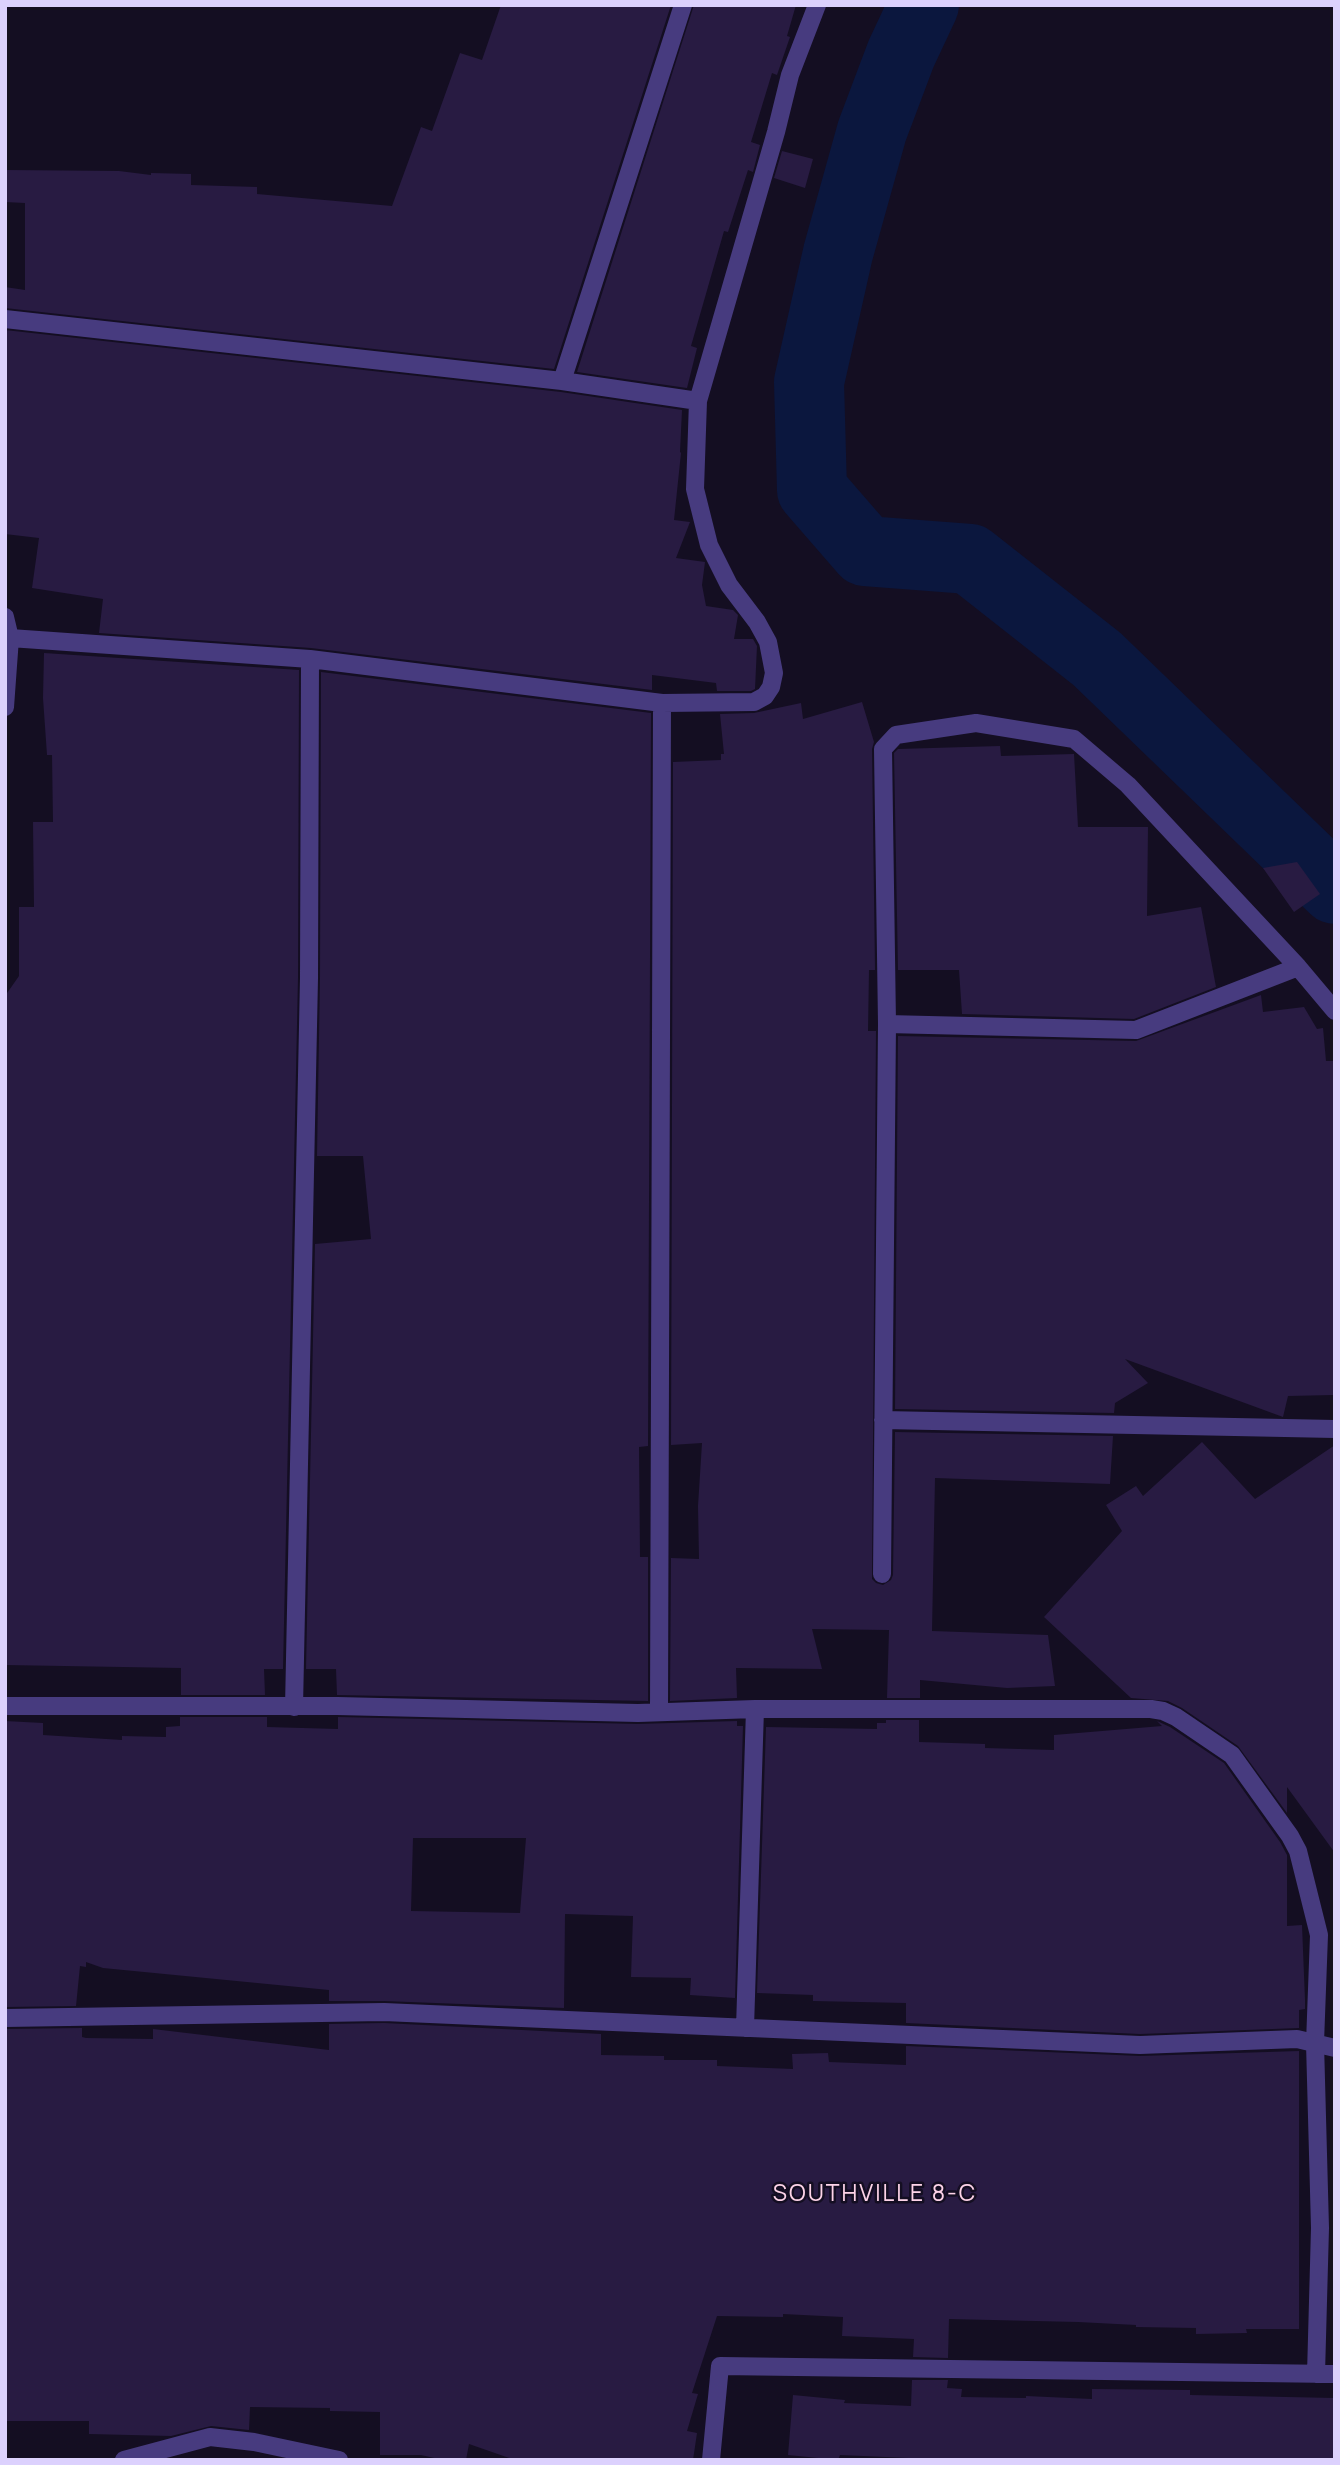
<!DOCTYPE html>
<html>
<head>
<meta charset="utf-8">
<style>
	body { margin:0 }
	#map { position:relative; width:1340px; height:2465px; overflow:hidden; background:#140e22; font-family:Manrope,sans-serif }
	canvas { display:block }
	.frame { position:absolute; inset:0; border:7px solid #dcd1fd; pointer-events:none }
</style>
</head>
<body>
<div id="map">
<canvas width="1340" height="2465"></canvas>
<div class="frame"></div>
</div>
<script>
const ctx = document.querySelector('canvas').getContext('2d');
ctx.lineJoin = 'round';
const toPath = rows => new Path2D(rows.map(r => 'M' + r).join(''));
function trace(path, color, width, dash) { ctx.strokeStyle = color; ctx.lineWidth = width; ctx.lineCap = dash ? 'butt' : 'round'; ctx.setLineDash(dash || []); ctx.stroke(path); }
function paint(path, color) { ctx.fillStyle = color; ctx.fill(path, 'evenodd'); }
function write(font, color, halo, rows, align = 'center') {
  ctx.font = font + ' Manrope,sans-serif'; ctx.lineWidth = 5; ctx.setLineDash([]); ctx.textBaseline = 'middle'; ctx.strokeStyle = halo; ctx.fillStyle = color; for (const [text, x, y, turn = 0] of rows) {
    ctx.save(); ctx.translate(x, y); ctx.rotate((+turn || 0) * Math.PI / 180); ctx.textAlign = isNaN(turn) ? turn : align; if (halo) ctx.strokeText(text, 0, 0); ctx.fillText(text, 0, 0); ctx.restore();
  }
}
const river = toPath([
	[924,5,901,54,872,131,838,253,809,382,812,490,865,551,970,559,1097,659,1335,889]
]);
const building = toPath([
	[501,5,671,5,554,369,5,308,5,287,25,290,25,203,5,202,5,170,119,171,151,175,151,173,191,174,191,185,257,187,257,194,392,206,421,127,432,131,460,53,482,60],
	[694,5,796,5,787,36,790,37,777,75,772,73,751,142,760,145,753,172,748,170,728,232,724,231,691,346,697,348,687,388,577,372],
	[782,151,813,159,805,188,774,178],
	[5,330,561,392,682,410,680,452,681,453,674,520,690,522,676,558,705,562,702,585,706,606,733,610,738,615,734,639,753,639,757,646,755,689,751,691,717,691,716,683,652,675,652,690,311,648,99,633,103,599,32,588,39,538,5,534],
	[44,653,299,670,298,978,283,1669,264,1669,265,1695,181,1695,181,1668,5,1665,5,996,19,976,19,907,34,907,33,822,53,822,52,755,47,755,43,698],
	[321,672,651,713,648,1446,639,1447,640,1557,648,1557,648,1701,337,1695,336,1669,306,1669,315,1244,371,1239,363,1156,317,1156,320,978],
	[862,702,874,742,872,749,875,970,869,970,868,1031,876,1031,872,1579,876,1583,883,1585,891,1580,893,1575,895,1432,1113,1436,1110,1484,935,1478,932,1631,1048,1635,1055,1686,1007,1688,920,1680,920,1698,887,1698,889,1630,812,1629,822,1669,736,1668,737,1698,670,1701,671,1558,699,1559,698,1506,702,1443,671,1445,673,762,721,760,721,754,724,754,720,714,754,713,801,703,803,719],
	[1000,746,1001,756,1074,754,1078,827,1148,827,1147,916,1201,907,1216,987,1134,1019,962,1014,959,970,898,970,894,753,898,749],
	[1297,862,1320,894,1294,912,1263,868],
	[1261,995,1263,1012,1304,1007,1317,1029,1323,1028,1326,1061,1335,1061,1333,1395,1288,1396,1283,1417,1125,1359,1148,1383,1115,1403,1114,1413,895,1409,898,1036,1136,1041],
	[1202,1442,1255,1499,1335,1445,1335,1853,1287,1787,1287,1813,1238,1746,1182,1708,1168,1701,1131,1698,1044,1617,1122,1531,1106,1505,1136,1486,1143,1496],
	[180,1717,267,1717,267,1727,338,1729,338,1717,638,1724,737,1721,737,1726,743,1726,735,1998,690,1995,691,1978,631,1977,633,1916,565,1914,564,2008,384,2001,329,2001,329,1990,103,1968,86,1962,86,1967,80,1966,76,2006,5,2007,5,1721,43,1723,43,1735,122,1740,122,1736,166,1737,166,1727,180,1726],
	[413,1838,526,1838,520,1913,411,1911],
	[886,1720,919,1720,919,1742,985,1744,985,1748,1054,1750,1054,1735,1162,1726,1157,1721,1170,1727,1224,1763,1280,1842,1287,1855,1287,1926,1302,1925,1305,2000,1305,2009,1299,2010,1299,2028,1140,2034,906,2023,906,2003,813,2001,813,1995,757,1993,766,1727,877,1729,877,1723,886,1723],
	[384,2023,601,2034,601,2055,664,2056,664,2060,717,2060,717,2066,793,2069,792,2054,828,2053,829,2062,906,2065,906,2046,1140,2056,1299,2051,1299,2329,1246,2329,1247,2333,1196,2334,1196,2328,1136,2327,1136,2325,1078,2322,949,2319,948,2358,913,2357,914,2339,842,2336,843,2317,783,2314,783,2317,717,2316,692,2393,698,2394,687,2431,697,2433,693,2460,515,2460,469,2444,466,2460,443,2460,421,2455,380,2455,380,2412,330,2411,330,2408,250,2407,249,2430,211,2426,171,2436,89,2434,89,2421,5,2421,5,2029,82,2028,82,2037,86,2038,153,2039,153,2029,329,2050,329,2024],
	[912,2380,948,2380,947,2388,962,2389,961,2397,1026,2398,1026,2396,1092,2399,1092,2389,1190,2390,1190,2395,1335,2398,1335,2460,908,2460,908,2458,840,2455,838,2460,788,2455,793,2395,845,2400,844,2403,911,2406]
]);
const minor = toPath([
	[5,319,562,381,698,401],
	[562,381,683,5],
	[5,617,10,638,5,707],
	[10,638,310,659,662,703,754,702,765,696,771,687,774,673,768,642,757,622,729,585,709,545,695,489,698,401,776,132,790,75,817,5],
	[887,1024,1136,1030,1298,967],
	[883,1420,1335,1429],
	[882,1574,887,1024,883,749,896,735,976,723,1074,739,1128,785,1298,967,1335,1011],
	[5,1706,337,1706,638,1713,755,1709,1151,1709,1163,1711,1176,1717,1232,1755,1290,1836,1298,1851,1319,1935,1315,2043,1320,2228,1316,2374],
	[294,1707,309,978,310,659],
	[659,1711,662,703],
	[5,2018,384,2012,1140,2045,1297,2039,1335,2048],
	[745,2028,755,1709],
	[124,2460,210,2437,254,2442,339,2460],
	[711,2460,720,2366,1335,2374]
]);
const neighbourhoodNames = [
	["SOUTHVILLE 8-C",875,2195]
];
trace(river, '#0b173e', 70);
paint(building, '#281b42');
trace(minor, '#473b7f', 18);
ctx.letterSpacing = '2px';
write('23px', '#fdd3e8', '#140e22', neighbourhoodNames);
ctx.letterSpacing = '0px';
</script>
</body>
</html>
